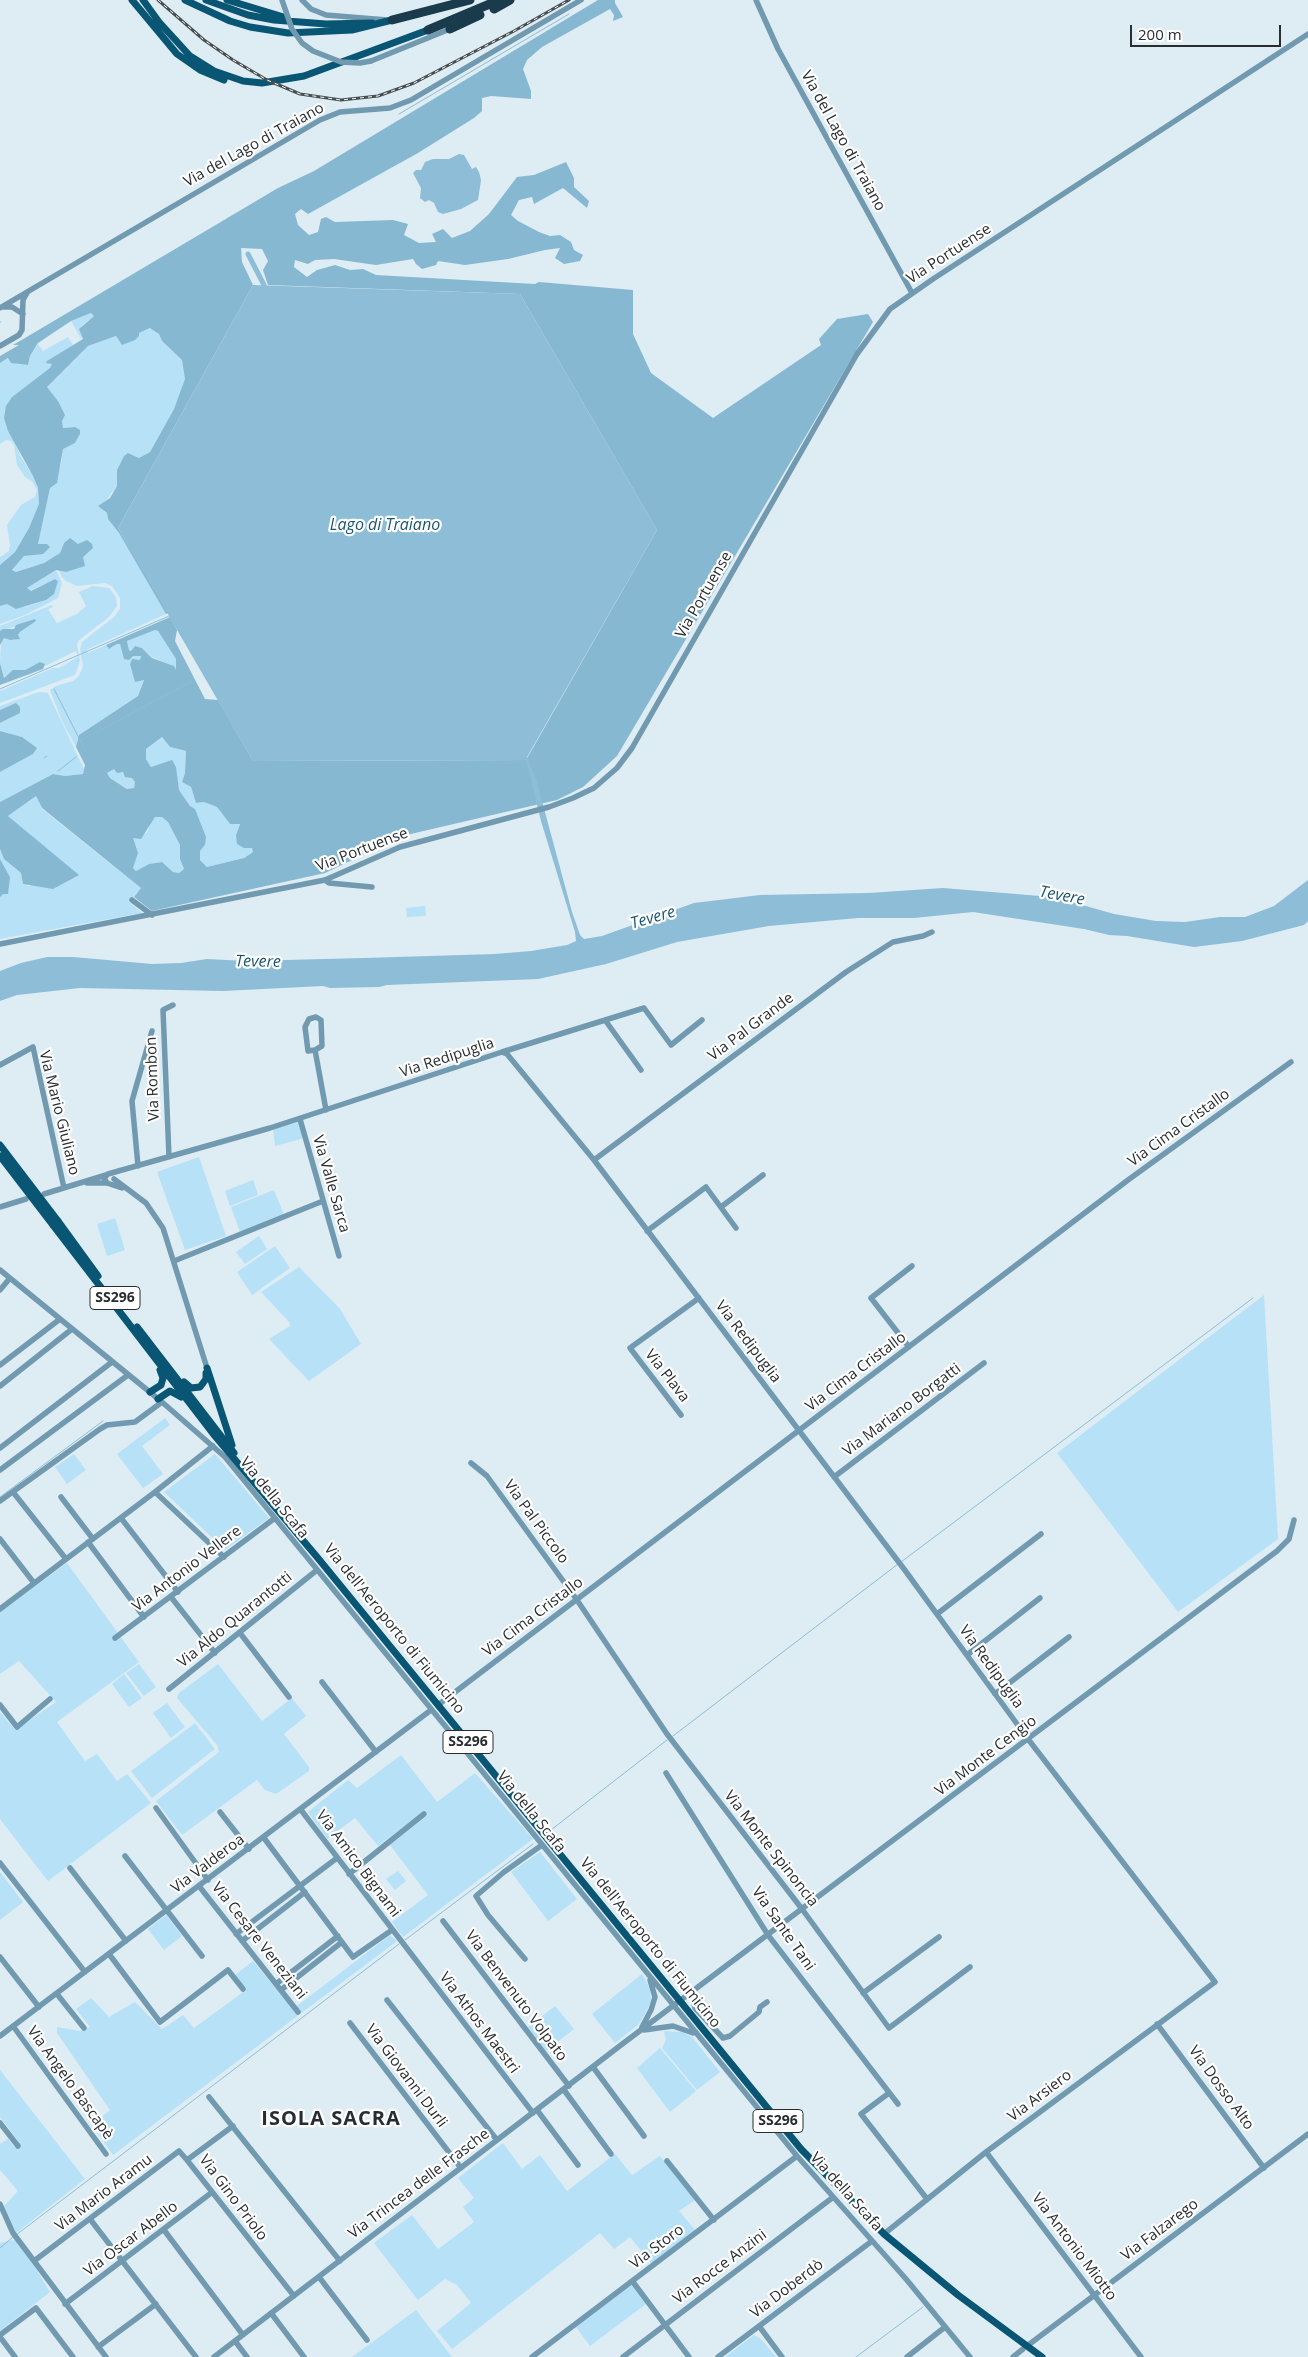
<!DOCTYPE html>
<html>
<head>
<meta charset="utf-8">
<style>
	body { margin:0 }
	#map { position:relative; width:1308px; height:2357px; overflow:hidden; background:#deecf4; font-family:"Open Sans",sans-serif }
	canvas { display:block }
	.scale { position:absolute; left:1130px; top:25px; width:151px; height:22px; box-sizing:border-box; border:2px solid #282d30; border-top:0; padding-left:6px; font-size:15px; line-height:18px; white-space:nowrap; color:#282d30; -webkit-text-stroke:4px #fff; paint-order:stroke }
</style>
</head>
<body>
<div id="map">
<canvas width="1308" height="2357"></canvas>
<div class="scale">200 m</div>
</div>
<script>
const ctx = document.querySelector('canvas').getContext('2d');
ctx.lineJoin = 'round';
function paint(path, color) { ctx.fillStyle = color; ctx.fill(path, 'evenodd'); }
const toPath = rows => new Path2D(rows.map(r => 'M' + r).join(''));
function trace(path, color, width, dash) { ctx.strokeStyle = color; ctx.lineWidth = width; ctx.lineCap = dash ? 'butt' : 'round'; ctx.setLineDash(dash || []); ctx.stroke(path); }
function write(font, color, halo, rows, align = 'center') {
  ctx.font = font + ' "Open Sans",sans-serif'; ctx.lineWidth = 4.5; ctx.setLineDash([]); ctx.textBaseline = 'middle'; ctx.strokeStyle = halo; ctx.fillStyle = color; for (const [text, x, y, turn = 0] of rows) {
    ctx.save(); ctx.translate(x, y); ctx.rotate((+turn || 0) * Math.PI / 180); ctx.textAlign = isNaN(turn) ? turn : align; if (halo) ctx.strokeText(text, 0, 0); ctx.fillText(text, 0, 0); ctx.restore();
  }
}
const green = toPath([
	[91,313,94,316,81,326,82,340,71,321],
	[151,328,159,334,162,341,182,360,186,379,174,409,150,452,139,458,128,453,124,456,117,470,117,486,105,502,104,512,107,513,108,519,119,533,166,614,86,650,88,653,106,645,108,648,112,648,117,644,120,644,123,653,130,658,133,656,141,656,142,659,133,670,134,676,144,679,138,696,79,735,76,747,63,723,50,690,56,686,73,681,79,676,83,666,80,649,82,642,114,617,120,609,120,598,112,586,105,583,77,586,66,581,62,577,59,571,66,572,83,557,78,544,64,543,60,553,44,563,16,572,12,570,24,556,41,545,38,544,42,524,50,488,61,464,63,448,75,443,80,434,75,427,63,428,58,401,47,387,88,346,116,336,123,344,138,333],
	[68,337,73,345,51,368,12,397,4,418,21,457,33,476,38,488,39,505,29,528,15,552,0,565,0,557,9,551,10,545,7,525,21,505,35,497,37,490,32,481,25,477,17,465,14,445,11,441,6,440,0,444,0,363,9,358,17,364,28,365,30,356,38,344,43,351],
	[56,570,62,583,58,598,25,615,0,624,0,606,7,604,25,607,46,600,55,589,58,580,55,579,30,591,27,588],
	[93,586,109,588,116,597,117,606,109,617,79,640,77,645,80,661,75,675,0,703,0,691,53,668,59,668,78,657,76,651,45,666,34,665,25,670,10,673,4,678,0,663,1,642,4,638,10,640,19,639,18,635,20,632,35,621,0,631,0,626,52,605,53,607,48,609,58,625,57,623,77,614,86,606,79,592],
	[155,630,158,631,176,659,176,671,173,666,152,657,142,648,135,646,131,651,129,650,127,641],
	[39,692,48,693,84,769,84,774,65,776,53,774,0,802,0,772,33,754,22,737,0,731,0,723,11,718,20,707,0,710,0,706],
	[162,737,170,747,186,751,185,773,182,782,191,787,196,803,204,802,217,807,230,824,240,823,236,835,252,848,253,852,244,858,207,867,200,860,200,851,205,845,190,806,179,790,172,761,151,767,146,759,146,749],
	[114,769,132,777,135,782,134,788,128,789,110,778,107,773],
	[36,796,42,809,141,888,129,902,142,913,0,939,0,897,10,877,0,859,0,849,4,859,21,873,23,884,29,886,78,875,8,816],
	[155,817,162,817,168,822,180,845,180,859,184,869,179,873,173,872,162,862,149,864,136,871,133,868,135,860,132,837,147,833,151,822],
	[425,906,426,916,407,917,406,908],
	[299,1121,304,1138,275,1146,273,1129],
	[199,1157,226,1236,185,1250,157,1172],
	[253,1180,258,1195,230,1206,225,1191],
	[274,1190,284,1215,240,1232,231,1207],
	[115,1218,125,1250,107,1256,97,1224],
	[259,1236,267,1249,245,1264,236,1252],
	[275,1246,290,1268,252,1295,237,1272],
	[299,1267,340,1309,361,1344,309,1381,269,1339,290,1326,290,1323,261,1292],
	[1264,1295,1278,1539,1178,1612,1057,1453],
	[165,1418,170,1425,142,1446,163,1474,143,1488,117,1454],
	[74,1454,86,1470,67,1484,55,1467],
	[215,1454,269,1518,225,1550,164,1492],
	[67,1563,139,1662,57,1722,85,1761,97,1754,117,1781,127,1774,151,1803,48,1881,0,1819,0,1712,15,1730,56,1702,19,1661,0,1674,0,1612],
	[139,1664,156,1687,144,1696,126,1673],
	[218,1664,262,1721,292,1698,306,1716,284,1734,309,1767,309,1771,276,1794,265,1790,257,1780,182,1835,156,1801,219,1752,217,1745,177,1698,179,1693],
	[124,1674,142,1698,129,1707,112,1684],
	[167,1703,185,1727,171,1738,153,1713],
	[195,1723,215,1749,152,1798,131,1771],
	[401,1755,437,1802,475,1773,533,1839,403,1937,392,1922,428,1895,390,1845,428,1815,425,1810,378,1846,355,1818,327,1839,308,1812,348,1780,357,1788],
	[540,1852,577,1899,548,1921,511,1872],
	[398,1871,406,1881,395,1890,386,1879],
	[0,1872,23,1902,0,1920],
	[166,1915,182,1936,164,1950,148,1929],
	[390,1935,397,1941,113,2155,92,2125,110,2110,57,2033,57,2027,80,2031,90,2027,76,2009,91,1998,109,2017,135,2002,162,2029,183,2015,194,2028,246,1990,235,1975,253,1961,293,2009],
	[642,1974,650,1989,651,2000,647,2010,639,2024,615,2043,592,2014],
	[555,2006,574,2029,546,2051,528,2027],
	[664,2031,682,2032,692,2037,720,2072,697,2090,662,2048,666,2040],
	[660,2048,696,2091,670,2112,637,2068],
	[0,2070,85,2179,16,2233,4,2206,18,2191,0,2170,0,2144,8,2139,14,2147,19,2142,0,2117],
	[503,2143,522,2169,540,2155,567,2191,615,2154,632,2175,660,2156,695,2200,679,2211,695,2230,652,2264,630,2237,614,2249,600,2233,452,2349,437,2331,471,2303,457,2285,445,2279,418,2300,374,2243,412,2215,438,2249,474,2222,463,2207,474,2198,458,2178],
	[18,2239,50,2292,0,2331,0,2243],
	[632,2285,646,2304,590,2346,576,2327],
	[416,2310,452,2357,352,2357],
	[754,2335,761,2339,776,2357,725,2357]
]);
const forest = toPath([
	[598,0,615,0,615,3,623,17,613,21,614,15,610,9,542,47,527,60,523,69,531,91,531,99,491,96,482,98,482,111,474,118,418,153,308,214,301,209,295,214,298,225,309,235,318,232,321,219,326,217,335,222,393,220,408,224,404,235,419,243,436,242,432,234,443,229,452,238,470,231,489,214,517,177,534,175,566,162,574,178,574,187,589,201,587,208,563,188,534,204,532,197,519,200,511,215,518,221,539,232,550,236,560,235,571,242,574,250,583,255,580,261,564,264,555,258,560,248,545,250,508,259,465,265,438,261,436,265,422,269,416,264,413,259,376,265,334,259,315,260,308,264,295,260,294,267,307,277,317,270,335,265,350,270,363,269,376,275,535,284,539,282,633,290,633,334,651,373,713,418,821,345,819,339,837,319,868,314,873,322,617,756,583,787,557,800,402,836,325,873,152,911,134,897,141,888,42,808,36,796,8,816,79,875,53,889,23,884,21,873,4,859,0,849,0,802,53,774,65,776,83,774,85,765,76,747,79,735,138,696,144,680,135,682,130,664,132,659,140,660,141,656,133,656,129,660,124,659,120,644,117,644,109,649,106,645,170,617,177,630,175,641,205,699,218,700,253,761,526,760,657,530,520,294,268,285,263,270,268,261,262,249,241,248,242,262,253,285,118,528,168,613,166,614,119,533,108,519,107,513,98,506,110,498,117,486,117,470,124,456,128,453,139,458,150,452,174,409,185,379,182,360,162,341,159,334,150,328,139,333,139,336,135,340,122,345,116,336,88,346,47,387,58,401,65,415,62,421,63,428,75,427,80,430,80,434,75,443,63,449,57,483,50,488,38,544,47,544,50,547,43,554,24,556,12,570,16,572,44,563,60,553,64,543,70,538,78,544,87,540,92,544,93,548,83,557,85,566,66,572,56,570,27,588,31,591,55,579,58,581,54,594,46,600,16,609,7,604,0,606,0,565,15,552,29,528,39,504,38,488,33,476,8,431,4,418,6,406,12,397,50,368,52,364,46,363,47,361,83,339,79,329,94,316,91,313,71,321,38,343,30,356,28,365,11,363,8,358,0,363,0,356,19,345,13,345,25,338,278,188,314,171],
	[155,630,158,631,176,659,176,670,174,666,152,658,142,648,135,646,131,651,129,650,127,641],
	[162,737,170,747,186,751,185,773,182,782,191,787,196,803,204,802,217,807,230,824,240,824,236,835,237,844,244,848,252,848,253,852,244,858,207,867,200,860,200,851,205,845,206,837,195,809,190,806,179,790,176,767,172,760,151,767,146,759,146,749],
	[114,769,117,773,123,772,125,777,132,778,135,782,134,788,127,789,110,778,107,773],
	[155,817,162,817,168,822,180,845,180,859,184,869,179,873,173,872,162,862,149,864,136,871,133,868,138,853,133,838,141,839],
	[35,619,36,621,20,632,18,635,20,639,10,640,4,638,0,645,0,631,3,629,14,629,16,625],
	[40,662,45,664,43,669,0,685,0,663,4,678,13,670,25,670],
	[16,703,20,707,20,713,0,723,0,710],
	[0,731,22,737,37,748,33,754,0,772],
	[0,859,10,877,8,894,3,894,0,897]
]);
const water = toPath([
	[459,154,464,155,472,169,476,167,479,172,481,180,478,200,461,209,443,214,438,212,434,203,429,200,425,202,420,198,421,188,413,173,416,170,421,170,425,162,433,159,449,159],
	[253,285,520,294,657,530,527,757,536,779,572,912,580,935,584,939,602,936,694,903,760,895,869,893,943,888,1040,896,1061,899,1114,914,1156,921,1185,922,1220,917,1245,917,1274,906,1308,880,1308,921,1304,925,1242,941,1194,947,1127,936,1109,935,1084,929,973,912,914,918,858,918,769,926,677,942,606,964,538,979,387,985,379,987,330,988,323,986,223,991,80,988,17,995,0,1001,0,971,21,963,47,957,73,957,152,964,181,963,207,959,246,961,364,958,495,954,531,951,567,945,576,941,575,932,541,821,526,760,253,761,118,528]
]);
const stream = toPath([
	[399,114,569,14],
	[0,322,1,322],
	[0,689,169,616],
	[54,689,85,750],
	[80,741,192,681],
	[44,758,47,756],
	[58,771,76,757],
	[0,1497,103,1421],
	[901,1562,1253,1298],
	[673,1736,898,1564],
	[547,1833,667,1740],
	[405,1940,533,1844],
	[16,2235,399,1944],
	[0,2248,13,2237],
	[856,2357,923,2307]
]);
const canal = toPath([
	[248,254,264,285]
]);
const minor = toPath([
	[302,0,311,9,326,15,387,20],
	[756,0,778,49,912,293],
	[371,61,450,29],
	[2,307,12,307,23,314],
	[0,308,320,120,340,112,390,108,411,100,581,0],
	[0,346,19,335,22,330,23,300,27,293],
	[325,880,329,883,372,887],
	[132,900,152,915],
	[0,944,325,880,400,847,549,807,573,798,594,788,617,768,632,748,857,354,890,309,933,279,1308,34],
	[605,1020,641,1070],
	[315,1050,308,1051,305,1027,309,1019,316,1017,321,1020,322,1046,315,1050,326,1110],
	[502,1052,644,1008,671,1045,702,1020],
	[0,1065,33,1047,64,1188],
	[300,1119,339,1256],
	[169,1157,163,1010,173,1005],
	[594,1160,846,972,893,942,923,936,932,932],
	[138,1166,132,1101,152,1031],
	[114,1179,146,1203,163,1228,207,1368],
	[87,1183,107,1183,122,1188],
	[107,1183,104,1178,108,1174,270,1128,502,1052,507,1054,594,1160,904,1569,1028,1739,1215,1982,986,2152,884,2234],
	[44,1194,106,1175],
	[0,1207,26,1199],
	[721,1207,763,1175],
	[647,1231,706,1187,736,1228],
	[174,1261,323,1201],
	[0,1270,162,1402,225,1457,797,2156,906,2279,970,2357],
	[0,1290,10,1278],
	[909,1347,871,1298,912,1266],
	[0,1365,60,1319],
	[0,1386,72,1329],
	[681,1415,630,1348,699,1298],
	[0,1448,112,1362],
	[471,1463,487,1476,577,1600,667,1734,802,1909,889,2028,970,1967],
	[0,1470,128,1375],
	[834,1477,984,1363],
	[13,1492,66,1559],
	[155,1492,224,1557],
	[61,1497,93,1539],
	[0,1501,100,1429,107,1425,135,1422,162,1402],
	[121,1518,178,1592],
	[0,1539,34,1583],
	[88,1542,144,1617],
	[171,1597,215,1653],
	[0,1609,155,1492,213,1446],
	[937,1614,1041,1534],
	[240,1633,289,1697],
	[115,1638,275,1518],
	[967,1655,1040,1598],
	[322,1682,376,1752],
	[169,1689,317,1570],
	[995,1694,1069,1637],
	[0,1705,17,1727,50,1699],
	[438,1705,1128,1180,1291,1062],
	[666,1773,768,1935,898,2104],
	[156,1808,208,1880],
	[301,1810,533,2113],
	[220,1812,249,1849],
	[264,1838,353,1957,392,1930],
	[125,1856,202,1956],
	[0,1863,85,1972],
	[70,1868,126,1941],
	[349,1874,424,1814],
	[199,1886,298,2012],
	[443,1921,569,2086],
	[236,1934,337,1858],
	[242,1941,305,1892],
	[109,1954,160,2022,228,1970,243,1989],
	[0,1957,39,2007],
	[525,1959,488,1915,476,1896,504,1872,542,1845],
	[276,1984,338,1936],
	[281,1990,342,1942],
	[691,1993,695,2008,723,2038,730,2036,759,2012,760,2007,767,2002],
	[863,1993,939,1937],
	[57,1994,84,2028],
	[387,2000,497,2140],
	[350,2023,461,2168],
	[1157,2024,1264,2168],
	[13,2026,106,2154],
	[642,2027,651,2010,655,1997,650,1980],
	[644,2030,673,2026,693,2033],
	[0,2036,431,1710],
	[593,2067,644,2136],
	[564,2090,611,2154],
	[889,2093,861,2114,927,2199],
	[209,2097,340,2261],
	[537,2110,578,2165],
	[0,2123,18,2146],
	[233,2126,187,2160,294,2296],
	[986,2152,1141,2357],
	[667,2161,714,2220],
	[0,2204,13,2233,106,2357],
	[90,2219,196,2357],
	[164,2230,243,2335],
	[34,2261,179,2151,187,2160],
	[319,2277,367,2340],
	[633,2282,689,2357],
	[65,2304,211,2193],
	[271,2313,304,2357],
	[759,2326,782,2357],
	[0,2335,36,2308,73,2357],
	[0,2337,15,2357],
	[235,2341,247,2357],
	[1027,2346,1308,2134],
	[98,2347,156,2304],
	[214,2357,621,2045,1277,1551,1289,1539,1294,1520],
	[532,2357,797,2156],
	[623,2357,832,2198],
	[718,2357,872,2241],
	[907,2357,945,2327],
	[1013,2357,1023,2349]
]);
const major = toPath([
	[132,0,177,54,200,70,224,80],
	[143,0,159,22,190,56,214,71,243,81,262,83,304,76,428,30],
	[185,0,230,21,250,27,288,33,352,30,392,20],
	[206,0,248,15,274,20,326,24,372,23],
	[227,0,287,18],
	[58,1221,98,1276],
	[53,1225,215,1436,317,1557,801,2149,884,2234,958,2295,1042,2357],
	[137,1327,234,1453],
	[207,1368,232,1445],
	[184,1382,191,1388,200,1387,206,1379,206,1373],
	[150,1392,161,1385,163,1378,160,1370],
	[158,1399,170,1391,181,1397]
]);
const highway = toPath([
	[494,9,510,0],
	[392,20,470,0],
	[450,29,480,15],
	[428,30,499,0]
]);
const rail = toPath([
	[158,0,204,40,233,60,267,80,300,94,341,100,378,96,414,83,514,31,569,0]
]);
const minorBridge = toPath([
	[282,0,292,29,302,43,313,51,341,62,360,63,371,61]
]);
const majorBridge = toPath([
	[0,1145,58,1221],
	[0,1156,53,1225]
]);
const shields = [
	[115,1298,50],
	[468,1742,50],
	[778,2121,50]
];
const shieldNames = [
	["SS296",115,1298],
	["SS296",468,1742],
	["SS296",778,2121]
];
const streetNames = [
	["Via del Lago di Traiano",843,141,61],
	["Via del Lago di Traiano",254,145,-29],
	["Via Portuense",949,254,-33],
	["Via Portuense",704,595,-60],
	["Via Portuense",362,850,-21],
	["Via Pal Grande",751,1027,-37],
	["Via Redipuglia",447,1058,-18],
	["Via Rombon",153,1079,-92],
	["Via Mario Giuliano",59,1113,76],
	["Via Cima Cristallo",1179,1128,-36],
	["Via Valle Sarca",331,1184,74],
	["Via Redipuglia",748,1342,53],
	["Via Cima Cristallo",856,1372,-37],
	["Via Plava",667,1376,52],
	["Via Mariano Borgatti",902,1410,-37],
	["Via della Scafa",274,1498,51],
	["Via Pal Piccolo",536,1522,54],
	["Via Antonio Vellere",187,1569,-37],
	["Via Cima Cristallo",533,1617,-37],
	["Via Aldo Quarantotti",235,1620,-39],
	["Via dell'Aeroporto di Fiumicino",394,1629,51],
	["Via Redipuglia",991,1667,54],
	["Via Monte Cengio",986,1756,-37],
	["Via della Scafa",531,1812,51],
	["Via Monte Spinoncia",771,1849,52],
	["Via Valderoa",208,1864,-37],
	["Via Amico Bignami",358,1864,53],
	["Via Sante Tani",783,1929,55],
	["Via Cesare Veneziani",259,1941,52],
	["Via dell'Aeroporto di Fiumicino",650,1943,51],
	["Via Benvenuto Volpato",516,1996,53],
	["Via Athos Maestri",479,2023,53],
	["Via Giovanni Durli",406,2076,53],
	["Via Angelo Bascapè",70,2083,54],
	["Via Dosso Alto",1221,2088,54],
	["Via Arsiero",1040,2096,-37],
	["Via Trincea delle Frasche",419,2184,-37],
	["Via della Scafa",846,2192,48],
	["Via Mario Aramu",104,2193,-37],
	["Via Gino Priolo",233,2198,53],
	["Via Falzarego",1160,2230,-37],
	["Via Oscar Abello",131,2239,-37],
	["Via Storo",657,2247,-37],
	["Via Antonio Miotto",1074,2247,53],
	["Via Rocce Anzini",720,2267,-37],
	["Via Doberdò",787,2289,-37]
];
const waterNames = [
	["Lago di Traiano",385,525],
	["Tevere",1062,896,11],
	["Tevere",653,918,-16],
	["Tevere",258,962,1]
];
const districtNames = [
	["ISOLA SACRA",331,2119]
];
paint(green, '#b7e1f7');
paint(forest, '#87b8d2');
paint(water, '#8dbdd7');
trace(stream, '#8dbdd7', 1);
trace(canal, '#8dbdd7', 5);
trace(minor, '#719ab0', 5.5);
trace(major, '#085674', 7);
trace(highway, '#193b4c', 9);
trace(rail, '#474e51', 3);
trace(rail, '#fff', 1, [4]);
trace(minorBridge, '#719ab0', 5.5);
trace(majorBridge, '#085674', 7);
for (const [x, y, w] of shields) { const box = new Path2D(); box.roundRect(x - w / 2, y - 11.5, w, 23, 4); ctx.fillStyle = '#fff'; ctx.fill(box); trace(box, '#282d30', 1); }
write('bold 14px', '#282d30', null, shieldNames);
write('15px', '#282d30', '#fff', streetNames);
write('italic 16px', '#1a5671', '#fff', waterNames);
ctx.letterSpacing = '1px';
write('bold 20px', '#282d30', '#fff', districtNames);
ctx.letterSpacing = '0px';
</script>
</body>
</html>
